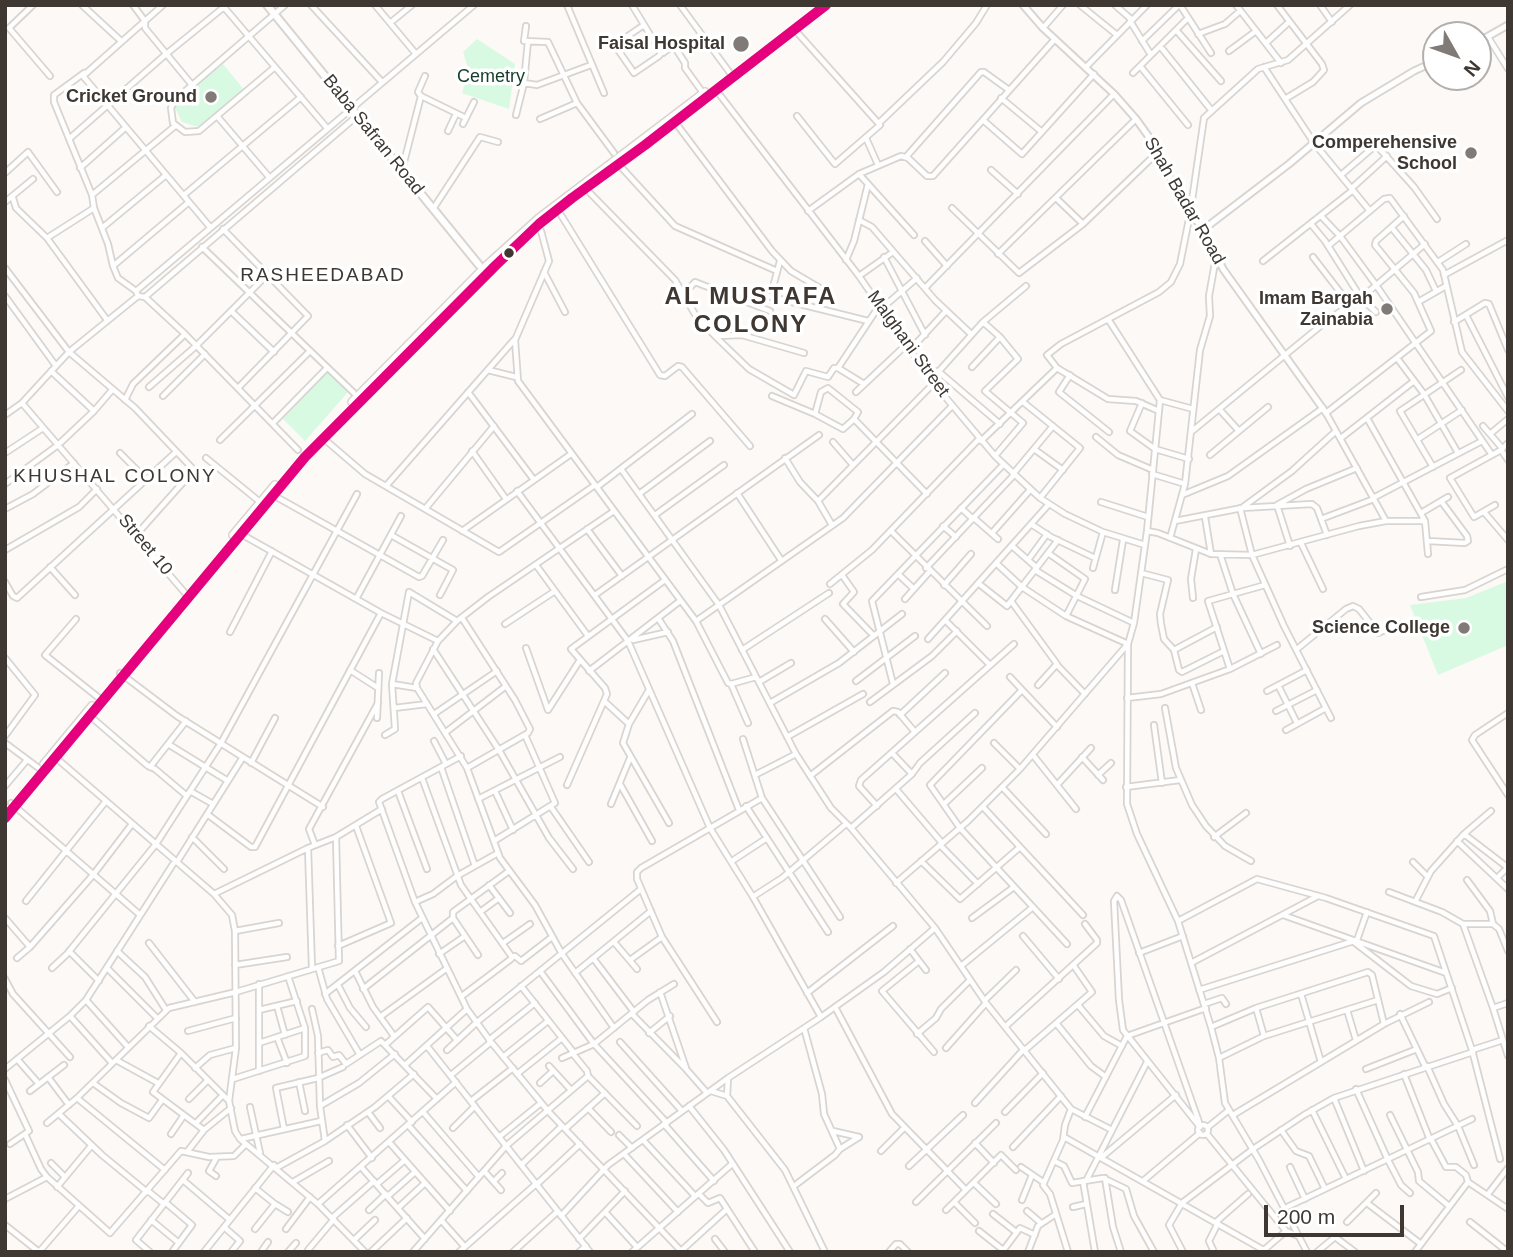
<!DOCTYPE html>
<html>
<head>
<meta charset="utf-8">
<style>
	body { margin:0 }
	#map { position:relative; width:1513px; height:1257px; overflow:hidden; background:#fcf9f6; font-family:Helvetica,sans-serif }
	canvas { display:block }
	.frame { position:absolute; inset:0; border:7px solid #3e3732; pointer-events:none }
	.north { position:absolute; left:1422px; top:21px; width:70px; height:70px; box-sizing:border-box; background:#fff; border:2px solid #b2afad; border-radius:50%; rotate:130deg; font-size:19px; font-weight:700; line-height:28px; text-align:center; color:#3e3732 }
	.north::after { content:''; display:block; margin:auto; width:24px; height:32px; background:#807b77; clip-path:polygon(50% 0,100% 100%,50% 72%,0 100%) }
	.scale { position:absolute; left:1264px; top:1205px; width:140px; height:32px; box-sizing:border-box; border:4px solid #3e3732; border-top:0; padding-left:9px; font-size:21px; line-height:24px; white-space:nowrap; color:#3e3732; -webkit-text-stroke:5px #fff; paint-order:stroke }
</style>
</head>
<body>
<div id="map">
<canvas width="1513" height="1257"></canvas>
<div class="frame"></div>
<div class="north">N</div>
<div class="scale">200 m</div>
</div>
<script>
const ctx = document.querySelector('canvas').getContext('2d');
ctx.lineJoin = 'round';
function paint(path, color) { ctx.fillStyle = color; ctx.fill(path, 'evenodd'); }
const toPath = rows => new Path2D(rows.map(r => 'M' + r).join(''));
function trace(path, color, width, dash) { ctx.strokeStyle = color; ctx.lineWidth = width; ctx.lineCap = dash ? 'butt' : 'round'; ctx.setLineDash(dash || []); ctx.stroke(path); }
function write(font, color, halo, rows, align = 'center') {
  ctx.font = font + ' Helvetica,sans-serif'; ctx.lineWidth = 7; ctx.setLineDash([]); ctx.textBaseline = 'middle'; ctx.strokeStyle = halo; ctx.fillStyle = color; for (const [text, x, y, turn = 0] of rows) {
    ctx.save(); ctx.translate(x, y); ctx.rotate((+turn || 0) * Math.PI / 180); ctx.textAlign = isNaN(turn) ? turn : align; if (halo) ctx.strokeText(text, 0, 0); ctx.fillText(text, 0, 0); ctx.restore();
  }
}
const green = toPath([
	[477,39,515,64,509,109,462,93,469,71,463,52],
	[223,64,245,91,207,123,198,127,182,122,175,108,182,96],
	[328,370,349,391,305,441,283,419],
	[1508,581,1508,645,1438,675,1410,605,1466,598]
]);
const minor = toPath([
	[33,5,9,28,50,76],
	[82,5,121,41],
	[133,5,145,21,145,28,192,85],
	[163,5,83,76,210,227],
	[311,5,382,82],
	[375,5,416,54],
	[567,5,604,93],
	[632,5,660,51,663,53,671,47,676,49,685,63,685,68,703,93],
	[680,5,730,73],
	[1080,5,1117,35],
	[1115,5,1132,20],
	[1180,5,1211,53],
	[1236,5,1281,63],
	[1277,5,1322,64,1324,70,1313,82,1285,99],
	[1320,5,1332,22],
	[223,6,327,128],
	[1130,21,1151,55],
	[390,23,412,5],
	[644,25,616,44,616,47,634,73,659,56,661,53],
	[526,26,524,41,548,42,577,103,614,153],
	[1043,28,1063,5],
	[795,30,880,125,835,164,797,116],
	[1176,30,1221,81],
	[1198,34,1225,24,1240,11],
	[1488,37,1508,69],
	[1142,41,1179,5],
	[1266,43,1289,22],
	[1160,46,1212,111],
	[1229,51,1256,31],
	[1140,66,1188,125],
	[275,67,199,131,185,132,173,123,171,108,176,99,285,5],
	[1086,67,1147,5],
	[1264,67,1314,143,1370,211],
	[84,73,54,95,54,102,92,195,94,208,108,244,113,266,118,278,136,291,138,296,145,297,185,334,298,450],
	[1133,73,1188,18],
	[524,83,537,85,591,65],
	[716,90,859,276,931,380,995,456,1040,498,1065,514,1103,532,1145,545],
	[421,96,466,118],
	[1001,98,1042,132],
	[516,115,524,83,528,41],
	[217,116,269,177],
	[540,119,577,103],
	[983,120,1022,154,1094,74],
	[675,122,772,251,791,271,823,290],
	[879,123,943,62,976,23,987,5],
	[463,124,474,102],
	[448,131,456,114],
	[866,138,878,165],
	[69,139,165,55,224,7],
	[906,157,981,72,984,72,1009,90],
	[80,168,126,127],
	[622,168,675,226,777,271],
	[402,170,421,96,418,92,425,76],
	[991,170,1018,194],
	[5,173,28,152,57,192],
	[859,174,914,235],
	[1341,175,1376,145,1414,187,1437,219],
	[1352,188,1387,156],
	[590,193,675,280,696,316,716,337,749,369,794,395,806,371,828,377,834,368,838,368,879,306],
	[92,195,175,126],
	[184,195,301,97],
	[13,198,16,208,47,238],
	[1056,198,1083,224],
	[5,202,33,179],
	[94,208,47,238,107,320],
	[952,208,1019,273,1083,224,1159,151],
	[433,209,480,137,498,142],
	[808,211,859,174,901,156,908,158,927,176,933,176,1055,39],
	[561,215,660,375,665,376,678,366,682,367,750,446],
	[1321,216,1340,236,1376,285,1492,455],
	[859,220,872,227,935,300,971,334],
	[1311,224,1325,241,1361,298,1376,312],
	[102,228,166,175],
	[1392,228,1426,270,1436,291],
	[223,229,308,316,238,388],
	[541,231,549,261,515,340,518,381,696,621,728,683,731,684,756,677],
	[925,241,947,266],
	[1328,246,1384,199,1390,198,1443,270,1462,352,1508,411],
	[202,247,354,393],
	[998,254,1136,119],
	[884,257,925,335],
	[1313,257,1350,305],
	[846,260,854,241,868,184],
	[1263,261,1353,190],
	[1438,262,1466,244],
	[113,266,189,202],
	[5,268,69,352,135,408,194,470,137,534],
	[544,272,565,312],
	[1444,275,1508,240],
	[859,276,893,252],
	[773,287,780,261],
	[925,288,1114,94],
	[136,291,474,5],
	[683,295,695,282,770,311],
	[5,296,56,366,69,352,138,296],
	[768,296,868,321],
	[145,297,357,116],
	[1418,302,1446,286],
	[881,309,917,278],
	[231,311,274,352],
	[1466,315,1508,397],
	[1108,319,1160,400,1193,409],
	[983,322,1000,337,1018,359,985,391,1023,423,995,456],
	[1454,322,1485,303,1489,304,1508,350],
	[717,336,742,335,804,353],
	[910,350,946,311],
	[1397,358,1424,394,1458,453],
	[972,367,1000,337],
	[838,368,864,384],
	[488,370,516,377],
	[938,371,1000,424],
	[1070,375,1059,392,1109,432],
	[931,380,983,322,1026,286],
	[149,387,196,346,268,274],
	[468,392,534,480],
	[856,392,906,345],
	[163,396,205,354],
	[772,396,815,414,843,429,854,419,927,494],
	[125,400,133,384,185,334],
	[1160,400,1147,531,1134,623,1128,644,1127,804,1137,834,1178,921,1211,1027,1219,1058,1225,1103,1259,1160,1307,1252],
	[1023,402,1080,448,1040,498],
	[22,403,185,593],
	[1142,403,1130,431,1155,449,1189,459],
	[1220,410,1239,431],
	[94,411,112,390],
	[1159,411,1136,401,1108,399,1057,368,1047,355,1061,344,1159,292,1171,282,1180,264,1190,214,1204,118,1258,69,1288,60,1350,5],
	[815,414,821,392,828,388,858,412,854,419],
	[5,415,22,403,56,366],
	[1367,418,1425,521,1428,554],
	[273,423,327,368],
	[1483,426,1502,448],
	[1191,432,1329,319,1361,298,1425,244],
	[1490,434,1508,419],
	[1096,437,1118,455,1153,470],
	[323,438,365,474,499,552,595,485],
	[1341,438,1414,381],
	[1418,439,1462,410],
	[220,440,310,351],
	[981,441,1057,368],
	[833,442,853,465],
	[1034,449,1063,470],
	[1501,450,1508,460],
	[472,451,506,499],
	[5,453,43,428],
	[120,453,146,479],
	[1210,455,1268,407],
	[206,458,260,502],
	[785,458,800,482,818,501,832,525],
	[1433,467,1400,411,1461,370],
	[621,469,719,605,796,754,831,808,851,828,935,928,986,1003,1071,1109,1112,1130],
	[1013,474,1053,426],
	[1152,474,1185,484],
	[5,484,58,445,94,411,51,371],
	[386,486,514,340],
	[597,487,692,414],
	[517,491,628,641,710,828,753,897,821,1017],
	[737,493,781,560],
	[639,494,710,441],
	[273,495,419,577,422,576,443,540],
	[1182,495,1228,476,1323,408],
	[1373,498,1482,441],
	[818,501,934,383],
	[1101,502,1148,517],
	[1495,505,1474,517,1450,478,1501,450,1508,443],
	[1243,507,1292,471,1336,431],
	[961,508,973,519],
	[1240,508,1252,555,1284,626,1331,718],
	[5,509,33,494,74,463],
	[425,509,494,426],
	[614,511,488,597,457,621,438,641,416,683,417,688,467,768,500,858,535,905,562,954,614,1028],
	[1484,512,1508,540],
	[1421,513,1448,497],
	[655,515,724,465],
	[1205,517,1211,554],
	[974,518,998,539],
	[1321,519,1374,499],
	[1175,521,1242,508,1312,504,1317,508,1327,535],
	[1386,521,1326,413,1431,331,1414,293,1375,245,1376,241,1404,216],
	[1031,524,1051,537,1095,558],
	[943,526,956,537],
	[587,529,622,576],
	[462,531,571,454],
	[891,531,987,626],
	[1147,531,1158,533,1211,554,1252,555,1359,526,1386,521,1425,521],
	[992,533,1030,490],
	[241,534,381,613,438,641],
	[391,535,453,570,440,595],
	[1170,538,1185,484,1200,350,1210,316,1209,296,1216,257],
	[1428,541,1465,543,1468,541,1467,536,1441,501],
	[1301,543,1323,589],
	[1012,546,1037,568],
	[1290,546,1277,505,1306,489,1357,468],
	[5,550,79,507,97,489],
	[1048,553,1085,579,1066,616],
	[1220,554,1233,594,1261,654],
	[1028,560,1047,534],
	[996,563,1022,587,1066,616,1128,644],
	[536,565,588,636],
	[50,567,75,595],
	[926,568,1014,475],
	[1093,568,1103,532],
	[1035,570,1077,596,1134,623],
	[1141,573,1168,580,1160,614,1161,624,1164,639,1174,650,1179,670,1182,672,1224,651],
	[898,574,914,589],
	[842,575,854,592,843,604,874,636],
	[5,582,13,596,17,598,176,452],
	[978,583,1007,606,1058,540],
	[830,584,872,550,979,439],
	[944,585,971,554],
	[1115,590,1123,540],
	[595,595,819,435],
	[1421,597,1465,590,1508,569],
	[1193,598,1191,579,1196,549],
	[356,599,401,516],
	[905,599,930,571],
	[1011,601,1057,664,1038,685],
	[462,618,515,700,530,729,528,733,467,768],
	[658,618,673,641,739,810],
	[76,619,45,655,99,698],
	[825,619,854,652],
	[945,620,990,665],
	[696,621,843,518,952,406],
	[505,624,555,591],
	[230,632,272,551],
	[928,639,1049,504],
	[633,640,668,632],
	[526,648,548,710,580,660],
	[433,649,499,750,549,838,573,869],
	[1297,649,1346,609,1353,606,1359,609,1378,633,1400,624],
	[742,650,829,593],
	[1174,650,1217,627],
	[5,658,35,695,5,736],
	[1057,665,1085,694],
	[1230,669,1208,601,1265,585],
	[350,670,378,688],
	[589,671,680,601],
	[120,673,177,716,323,807],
	[1010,677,1057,727],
	[856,681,915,636],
	[759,682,791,663],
	[1192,683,1201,710],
	[392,684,417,688],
	[731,684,748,723],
	[893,684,872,601,1003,465],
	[1278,685,1297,723],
	[649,690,629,724,623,743,669,823],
	[1022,690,930,785,960,828,1067,944],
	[1267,691,1307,670],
	[1127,698,1161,694,1230,669,1277,645],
	[604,701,629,724],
	[870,702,932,656,957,631],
	[770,703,839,663,902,614],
	[394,708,427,704],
	[1165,708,1176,768,1192,805,1206,826,1225,846,1251,861],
	[1276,711,1317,690],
	[1508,713,1475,735,1472,740,1508,795],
	[434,714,497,671],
	[900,715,945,673],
	[90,716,148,766,155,769,187,796],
	[377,718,379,673],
	[1154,725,1162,783],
	[1286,730,1326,708],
	[446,732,506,686],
	[385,735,395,729,392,684,409,592,457,621],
	[787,737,863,694],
	[743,739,762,798,840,917],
	[434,741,446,764],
	[5,743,40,769],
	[994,743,1020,769],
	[168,744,228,781],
	[892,753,912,774],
	[1033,755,1076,809],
	[461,756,382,799,379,802,415,902,467,1009,491,1042,548,1111,682,1252],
	[55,757,214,894,232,915,235,931,236,1048,229,1101,235,1131,240,1139,318,1204,365,1252],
	[1082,757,1103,780],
	[251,763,275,718],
	[150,767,186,721],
	[441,767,475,866],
	[755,775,796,754],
	[1098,775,1111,763],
	[810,776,893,711,898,712,915,732],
	[422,778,461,885,512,957,511,959,462,996],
	[620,784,652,841],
	[567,785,607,694,605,688,571,649,665,580],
	[1057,785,1091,748],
	[5,786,27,760],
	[1002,787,1046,834],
	[1126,787,1180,780],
	[896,789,942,843],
	[190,791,213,804],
	[398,791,427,869],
	[495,791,513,830],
	[478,799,560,757],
	[11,803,139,914],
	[611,804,630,758],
	[944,804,982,768],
	[746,806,828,932],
	[877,806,859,786,861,780,1014,644],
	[551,807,589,862],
	[983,807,1083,915],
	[207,814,251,847,255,847,381,613],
	[851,828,912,774,920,763,975,713],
	[1464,834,1507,867],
	[192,837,224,869],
	[1214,837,1246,813],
	[494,841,555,803,525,735],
	[1457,841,1508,889],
	[315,845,309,829,378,703],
	[940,845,978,884],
	[308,848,312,968],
	[732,861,767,838],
	[921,861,960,899,1020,847],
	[177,862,243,757],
	[1413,862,1427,876],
	[1497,878,1508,867],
	[1467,880,1490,911,1493,924],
	[896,883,968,821,1020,769,1127,645],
	[489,885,510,913],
	[1389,892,1442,912,1463,924,1493,924,1499,929,1508,951],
	[214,894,308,848,336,837,382,809],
	[754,896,782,878,846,824],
	[1117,896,1114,901,1119,1000,1123,1030,1200,1127],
	[1117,896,1121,900,1199,1122],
	[26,901,106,801],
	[415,902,433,894,457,876,498,853],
	[1415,902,1431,871,1464,834,1491,811],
	[480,912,499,898],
	[1283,915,1446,973],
	[5,918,30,947],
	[972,918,1014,887],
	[1178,921,1257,879,1326,898,1434,936,1472,1050,1500,1159],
	[1463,924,1493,1008,1508,1056],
	[235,931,279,923],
	[1023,936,1059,979],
	[614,942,637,969],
	[1354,942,1411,986,1437,994,1452,988],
	[149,943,195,1002],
	[503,943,530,924],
	[338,946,391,923,356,826],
	[910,949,926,970],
	[69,951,99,981],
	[117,951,145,977,166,1010],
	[1139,953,1183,936],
	[439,954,465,936],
	[478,955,453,918,453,912,509,871],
	[512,957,515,956,521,961,552,937],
	[17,958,30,947,93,875,132,824],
	[593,958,634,1012],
	[630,960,662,937],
	[919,961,882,991,934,1052],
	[1191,963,1318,896],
	[235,965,287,957],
	[961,966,1033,907],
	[318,967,327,999,360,1055],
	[52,968,67,954,156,844,221,743,357,494],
	[107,968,157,1018],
	[355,971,373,1007,394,1036],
	[540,971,594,1044,667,1123],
	[575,973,651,911],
	[5,979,13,994,70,1057],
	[259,984,259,1071],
	[338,985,350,1008,366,1027],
	[521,986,574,1053],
	[363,989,453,918],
	[1199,990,1357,940,1367,912],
	[660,992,686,1068],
	[807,993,893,926],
	[325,994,422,918],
	[1301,994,1321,1062],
	[86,1000,128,1047],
	[985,1000,1016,970],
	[1204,1004,1222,998,1226,1004],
	[1078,1005,1104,1036,1122,1046],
	[277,1006,285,1035],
	[835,1007,892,1114,966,1190],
	[1256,1008,1264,1036],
	[1493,1008,1508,1003],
	[312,1009,318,1036,320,1106,325,1141],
	[259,1010,297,1001],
	[1347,1010,1356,1040],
	[632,1014,686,1069,707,1093],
	[1400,1014,1425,1066],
	[70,1016,112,1063],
	[380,1017,446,969],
	[717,1022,662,937,637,879,637,872,641,868,762,798],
	[1056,1023,1091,1066,1106,1077],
	[149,1026,181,1053,229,1101],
	[1006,1026,1097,943,1097,940,1085,924],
	[1211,1027,1256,1008,1368,972,1372,975,1384,1024],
	[804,1028,822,1094,824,1114,840,1149],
	[188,1031,236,1018],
	[649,1033,670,1016],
	[917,1034,936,1018,941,1009,970,980],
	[277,1037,287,1063],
	[489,1040,535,1003],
	[620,1042,682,1111],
	[259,1043,305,1028],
	[385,1045,428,1007,457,1040],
	[427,1046,590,1252],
	[946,1048,986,1003],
	[447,1050,476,1023,641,889],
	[1025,1050,1092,992,1074,966],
	[1472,1050,1503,1040],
	[181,1053,153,1092,204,1130,187,1152],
	[318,1053,328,1050,333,1057,339,1055,346,1064,381,1041,437,1099],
	[573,1054,587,1071,588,1076],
	[503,1057,548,1021],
	[562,1058,594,1044,648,1000,674,984],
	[1219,1058,1264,1036,1378,1000],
	[17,1059,39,1084],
	[116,1060,158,1083],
	[405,1065,467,1009],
	[549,1066,571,1090],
	[1427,1066,1444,1104,1458,1126,1474,1165],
	[195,1068,210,1055,236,1048],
	[5,1069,70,1016,86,1000,175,861],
	[1366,1069,1417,1049],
	[517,1074,562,1038],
	[1404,1074,1430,1140],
	[451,1075,491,1042],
	[48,1077,69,1105],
	[233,1079,305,1056,305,1028,288,976],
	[5,1080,29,1131,10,1144],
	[299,1082,305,1111],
	[93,1083,121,1103,149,1118,162,1100],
	[540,1083,553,1071],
	[1356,1089,1388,1160,1401,1185,1410,1193],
	[30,1091,64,1065],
	[711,1091,727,1096,785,1170,825,1252],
	[727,1096,728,1079],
	[389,1097,412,1122],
	[77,1098,165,1170],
	[1334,1098,1364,1171],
	[189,1099,207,1081],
	[471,1101,513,1068],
	[975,1103,1024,1049],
	[320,1106,359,1083,395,1054],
	[689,1106,724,1150,790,1252],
	[250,1107,260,1153],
	[588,1108,611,1132],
	[1312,1110,1346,1179],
	[368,1112,380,1128],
	[423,1112,479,1177],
	[1005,1112,1043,1073],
	[59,1114,102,1155,147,1192],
	[1233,1115,1384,1024,1429,1002],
	[1390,1115,1418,1172,1419,1181,1449,1206],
	[1085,1117,1127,1036,1206,1008],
	[47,1123,77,1098,169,1008,236,992,339,961,336,837],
	[196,1123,223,1095],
	[664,1124,714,1181],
	[347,1125,372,1158],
	[408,1125,467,1191],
	'1198 1130a5 5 0 1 1 10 0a5 5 0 1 1-10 0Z',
	[1208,1127,1229,1110],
	[453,1128,475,1106],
	[284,1129,276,1088,318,1078,343,1067],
	[565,1129,605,1093],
	[204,1130,231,1108],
	[1281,1130,1296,1151,1309,1156,1325,1189],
	[833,1131,859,1137],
	[25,1134,41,1169,47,1177,110,1233,181,1151,209,1157,234,1156,246,1144],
	[171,1134,184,1115],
	[1207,1134,1286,1231,1298,1236],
	[619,1135,632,1148],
	[499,1137,541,1103],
	[1064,1137,1267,1252],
	[241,1139,321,1121],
	[1431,1139,1446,1167,1456,1167,1466,1175,1468,1182,1508,1209],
	[643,1140,695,1196],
	[389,1142,450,1211],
	[975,1143,994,1163],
	[1013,1147,1061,1096],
	[881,1151,904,1128],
	[624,1154,678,1212],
	[1102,1157,1176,1095],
	[1054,1161,1064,1166,1072,1183,1103,1178,1126,1189,1134,1216,1154,1252],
	[51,1163,65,1177],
	[521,1165,562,1126],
	[909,1166,963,1115],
	[361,1167,425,1239],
	[1021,1167,1043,1182],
	[1290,1167,1305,1199],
	[276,1168,325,1141,375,1107,414,1074],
	[484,1171,501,1190],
	[216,1176,209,1171,217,1157],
	[1105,1178,1113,1227,1121,1252],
	[183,1180,230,1220],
	[494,1181,502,1173],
	[1083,1181,1095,1252],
	[1086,1181,1147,1062],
	[1143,1181,1200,1133],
	[293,1182,329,1161],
	[974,1183,996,1204],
	[377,1184,405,1160],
	[536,1185,580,1144],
	[794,1186,835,1155,840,1149,859,1137],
	[57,1187,91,1146],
	[255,1188,275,1204],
	[148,1191,164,1204],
	[699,1194,708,1203,720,1198,755,1252],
	[1488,1194,1508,1168],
	[388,1196,415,1172],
	[5,1199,47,1177],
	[1022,1200,1032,1175],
	[165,1202,192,1225,172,1252],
	[916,1202,996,1123],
	[954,1202,975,1223],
	[1367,1203,1421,1244],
	[318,1204,456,1082],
	[1073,1207,1086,1204],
	[398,1208,425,1183],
	[1285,1208,1472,1119],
	[369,1210,386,1194],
	[946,1210,1001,1155,1016,1170],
	[1027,1211,1041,1223],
	[605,1212,637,1247],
	[993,1214,1016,1232],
	[561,1216,608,1165,728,1078,821,1017,884,972,935,928],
	[332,1218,374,1181],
	[151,1220,179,1243],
	[441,1220,465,1247],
	[1216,1222,1248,1194],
	[1347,1222,1376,1193],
	[1470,1222,1508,1252],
	[5,1225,39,1252],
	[224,1227,240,1241,232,1251],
	[255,1229,275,1204,288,1212],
	[286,1229,310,1197],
	[979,1231,1003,1250],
	[579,1239,625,1191],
	[715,1239,725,1252],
	[354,1240,375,1220],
	[308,1250,334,1219],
	[1264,1250,1286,1231],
	[681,1251,727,1209],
	[39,1252,78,1207],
	[150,1252,136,1240,188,1173],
	[204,1252,274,1165],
	[261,1252,268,1242],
	[288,1252,296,1243],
	[371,1252,407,1218],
	[413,1252,506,1146,588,1076,637,1126],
	[459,1252,536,1184],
	[513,1252,557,1212],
	[579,1252,586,1246],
	[632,1252,732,1164],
	[889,1252,896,1244,900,1244,908,1252],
	[1002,1252,1020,1228,1035,1235],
	[1028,1252,1038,1226,1056,1214],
	[1068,1252,1050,1194,1043,1185,1063,1140,1065,1125,1071,1109],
	[1183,1252,1169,1225,1182,1203,1253,1149,1304,1115,1334,1098,1473,1052],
	[1214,1252,1209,1241,1218,1223],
	[1317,1252,1335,1237,1355,1252],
	[1415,1252,1468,1182]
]);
const tertiary = toPath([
	[1023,5,1043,28,1114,94,1136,119,1159,151,1177,195,1183,206,1204,229,1223,269,1326,413],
	[1478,42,1508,25],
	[1204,229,1289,164,1361,103,1414,71,1436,61]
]);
const secondary = toPath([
	[267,5,479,265]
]);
const primary = toPath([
	[352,402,487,265,539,218,705,92],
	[233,535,275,485],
	[44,764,92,706],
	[5,818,305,457,496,265,539,224,572,198,645,145,826,5]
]);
const bus1 = toPath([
	[5,818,305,457,496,265,539,224,572,198,645,145,826,5]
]);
const markers = [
	[741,44,9,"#807b77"],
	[211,97,7,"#807b77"],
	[1471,153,7,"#807b77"],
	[509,253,6,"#3e3732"],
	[1387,309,7,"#807b77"],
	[1464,628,7,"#807b77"]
];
const poiNames = [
	["Faisal Hospital",725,44],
	["Cricket Ground",197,97],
	["Comperehensive",1457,143],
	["School",1457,164],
	["Imam Bargah",1373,299],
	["Zainabia",1373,320],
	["Science College",1450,628]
];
const parkNames = [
	["Cemetry",491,77]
];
const streetNames = [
	["Baba Safran Road",373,135,51],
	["Shah Badar Road",1184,201,60],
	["Malghani Street",908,344,54],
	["Street 10",145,545,50]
];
const neighbourhoodNames = [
	["RASHEEDABAD",323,276],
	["KHUSHAL COLONY",115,477]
];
const districtNames = [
	["AL MUSTAFA",751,297],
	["COLONY",751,325]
];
paint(green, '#d8fae3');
trace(minor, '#d9d4d0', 8);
trace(tertiary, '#d9d4d0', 9);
trace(secondary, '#d9d4d0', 10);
trace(primary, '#d9d4d0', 10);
trace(minor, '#fffefe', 4.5);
trace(tertiary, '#fffefe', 5);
trace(secondary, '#fffefe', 6);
trace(primary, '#fffefe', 7);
trace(bus1, '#e5007d', 10);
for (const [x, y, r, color] of markers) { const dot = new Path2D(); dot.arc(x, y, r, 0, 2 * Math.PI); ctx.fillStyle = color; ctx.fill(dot); trace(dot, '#fff', 2.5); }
write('bold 18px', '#3e3732', '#fff', poiNames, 'right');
write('18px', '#153d28', '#fff', parkNames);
write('18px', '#3e3732', '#fff', streetNames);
ctx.letterSpacing = '2px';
write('19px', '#3e3732', '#fff', neighbourhoodNames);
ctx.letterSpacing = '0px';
ctx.letterSpacing = '2px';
write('bold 24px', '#3e3732', '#fff', districtNames);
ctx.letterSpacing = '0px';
</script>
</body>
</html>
